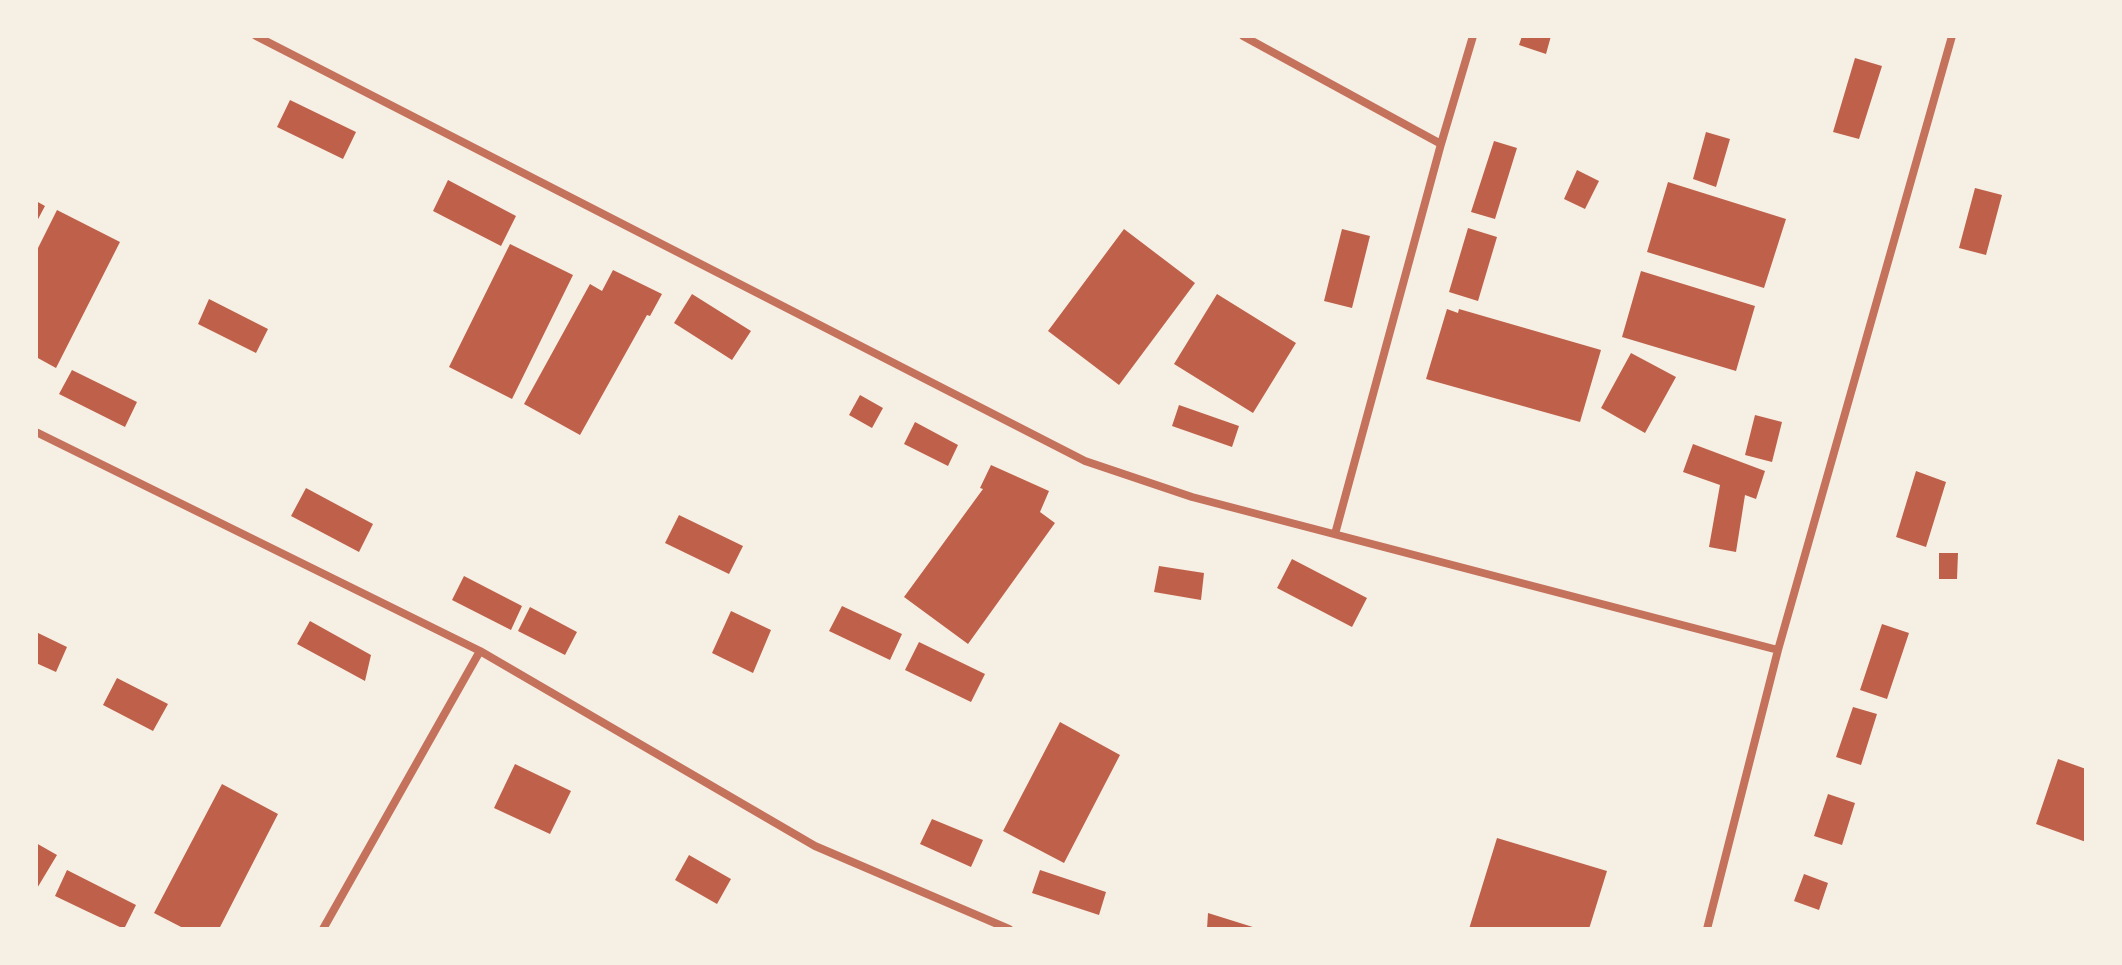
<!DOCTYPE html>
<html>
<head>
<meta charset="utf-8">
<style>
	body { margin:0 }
	#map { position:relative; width:2122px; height:965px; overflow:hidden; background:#f6efe4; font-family:Rubik,sans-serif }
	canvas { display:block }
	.frame { position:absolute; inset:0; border:38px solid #f6efe4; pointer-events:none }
</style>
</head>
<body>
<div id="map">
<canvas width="2122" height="965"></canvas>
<div class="frame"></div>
</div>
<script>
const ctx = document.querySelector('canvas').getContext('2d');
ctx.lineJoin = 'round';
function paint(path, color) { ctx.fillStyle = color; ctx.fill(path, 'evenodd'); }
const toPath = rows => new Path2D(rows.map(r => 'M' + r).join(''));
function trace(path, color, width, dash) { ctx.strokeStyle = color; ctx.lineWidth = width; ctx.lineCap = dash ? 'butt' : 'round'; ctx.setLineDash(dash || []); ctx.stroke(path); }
const building = toPath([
	[1522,36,1551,36,1546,54,1519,45],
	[1855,58,1882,66,1859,139,1833,132],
	[290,100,356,132,343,159,277,127],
	[1706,132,1730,139,1716,187,1693,179],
	[1494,141,1517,148,1495,219,1471,212],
	[1577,170,1599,181,1585,209,1564,199],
	[448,180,516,216,501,246,433,211],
	[1668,182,1786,219,1764,288,1647,252],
	[1975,188,2002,195,1986,255,1959,248],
	[36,201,45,206,36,223],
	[57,210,120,242,56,368,36,357,36,252],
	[1468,228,1497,237,1478,301,1449,292],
	[1124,229,1195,283,1119,385,1048,331],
	[1342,229,1370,236,1352,308,1324,301],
	[510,244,573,275,512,399,449,367],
	[613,270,662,294,650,316,647,315,580,435,524,404,590,284,602,291],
	[1641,271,1755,306,1736,371,1622,337],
	[692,294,751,331,732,360,674,323],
	[1217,294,1296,343,1253,413,1174,364],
	[209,299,268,329,256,353,198,324],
	[1447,309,1458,313,1459,309,1601,350,1580,422,1426,379],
	[1631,353,1676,377,1645,433,1601,408],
	[72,370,137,402,125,427,59,394],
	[860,395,883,408,872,428,849,415],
	[1179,405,1239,426,1232,447,1172,426],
	[1755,415,1782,422,1772,462,1745,455],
	[915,422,958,445,948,466,904,444],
	[1693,444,1765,471,1756,499,1745,495,1736,552,1709,547,1720,485,1683,472],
	[991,465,1049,491,1040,512,1055,523,968,644,904,597,983,489,980,488],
	[1916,471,1946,482,1926,547,1896,537],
	[306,488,373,524,359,552,291,516],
	[679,515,743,546,729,574,665,543],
	[1939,553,1958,553,1957,579,1939,579],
	[1292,559,1367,598,1352,627,1277,588],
	[1159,566,1204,573,1201,600,1154,592],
	[464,576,522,606,511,630,452,600],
	[842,606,902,634,890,660,829,631],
	[530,607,577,632,565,655,518,631],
	[731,611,771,630,753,673,712,653],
	[310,621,371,655,365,681,297,644],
	[1882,624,1909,633,1887,699,1860,690],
	[36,632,67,647,56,672,36,663],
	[919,642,985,674,971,702,905,670],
	[117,678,168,704,153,731,103,705],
	[1853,707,1877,714,1861,765,1836,757],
	[1060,722,1120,755,1064,863,1003,831],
	[2058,759,2086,769,2086,842,2036,824],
	[515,764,571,791,550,834,494,808],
	[222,784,278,814,219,929,185,929,154,913],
	[1828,794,1855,803,1842,845,1814,836],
	[932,819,983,840,971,867,920,844],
	[1497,838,1607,871,1589,929,1469,929],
	[36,843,57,855,36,890],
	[689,855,731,879,717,904,675,880],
	[67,870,136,905,124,929,55,896],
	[1040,870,1106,892,1099,915,1032,893],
	[1804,874,1828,883,1819,910,1794,901],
	[1208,913,1256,928,1256,929,1207,929]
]);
const minor = toPath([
	[256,36,1085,461,1192,497,1778,650],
	[1243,36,1441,144],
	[36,432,480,651,815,846,1009,929],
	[1335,534,1441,144,1473,36],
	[323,929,480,651],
	[1707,929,1778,650,1952,36]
]);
paint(building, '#bf614a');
trace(minor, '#c5725c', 8);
</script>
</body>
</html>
